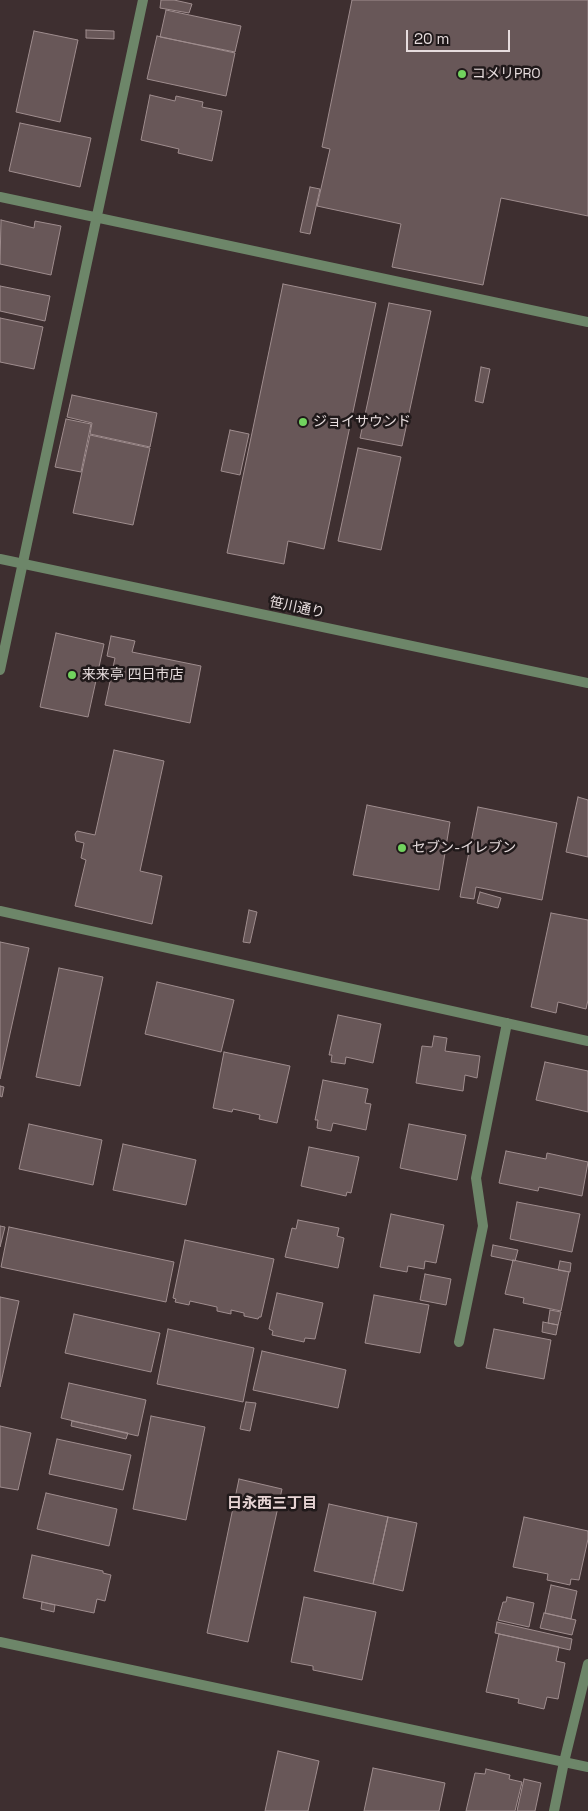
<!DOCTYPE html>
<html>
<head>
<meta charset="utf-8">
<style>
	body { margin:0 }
	#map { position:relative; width:588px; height:1811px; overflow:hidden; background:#3e2f30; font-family:"Space Grotesk",sans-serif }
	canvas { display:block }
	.scale { position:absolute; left:406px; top:30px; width:104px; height:22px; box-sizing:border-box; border:2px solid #e7ddde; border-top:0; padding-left:6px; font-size:15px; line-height:18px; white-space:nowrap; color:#e7ddde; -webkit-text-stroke:4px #20191a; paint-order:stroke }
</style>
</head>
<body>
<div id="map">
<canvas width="588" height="1811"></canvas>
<div class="scale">20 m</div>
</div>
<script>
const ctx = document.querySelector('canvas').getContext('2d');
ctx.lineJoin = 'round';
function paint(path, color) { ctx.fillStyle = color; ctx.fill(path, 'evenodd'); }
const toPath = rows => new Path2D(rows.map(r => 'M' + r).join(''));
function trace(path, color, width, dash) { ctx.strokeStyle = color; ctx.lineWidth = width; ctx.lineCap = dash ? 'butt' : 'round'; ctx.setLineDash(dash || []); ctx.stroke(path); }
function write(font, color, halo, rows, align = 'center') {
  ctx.font = font + ' "Space Grotesk","Noto Sans JP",sans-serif'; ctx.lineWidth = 5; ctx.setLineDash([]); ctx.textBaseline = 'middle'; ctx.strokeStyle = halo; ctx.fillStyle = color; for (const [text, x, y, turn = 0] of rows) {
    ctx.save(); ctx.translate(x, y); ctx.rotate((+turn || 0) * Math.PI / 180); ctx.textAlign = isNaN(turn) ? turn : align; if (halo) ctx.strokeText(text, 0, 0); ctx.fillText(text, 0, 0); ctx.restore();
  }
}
const building = toPath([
	[161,0,174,0,192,4,189,13,160,8,161,0],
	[352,0,588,0,588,216,501,198,483,285,392,267,401,224,317,206,330,149,322,147,352,0],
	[166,10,241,26,235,52,160,37,166,10],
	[86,30,114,31,114,39,86,38,86,30],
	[34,31,78,40,60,122,16,112,34,31],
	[157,36,235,53,226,96,147,79,157,36],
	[150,95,175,101,176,96,203,102,202,107,222,111,212,161,178,153,179,149,141,140,150,95],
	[20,123,91,138,80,187,9,171,20,123],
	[310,187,320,189,310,234,300,232,310,187],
	[1,220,34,228,35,221,61,226,51,275,0,264,1,220],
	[283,284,376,303,324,549,288,541,284,564,227,553,283,284],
	[0,286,50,296,45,321,0,311,0,286],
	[389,303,431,311,402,446,360,438,389,303],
	[0,318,43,327,34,369,0,362,0,318],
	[481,367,490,369,483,403,475,401,481,367],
	[72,395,157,413,150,447,90,434,92,423,67,417,72,395],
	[66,419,91,424,81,472,55,467,66,419],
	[230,430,249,434,240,475,221,471,230,430],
	[90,435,150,448,133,525,73,513,90,435],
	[358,448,401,457,381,550,338,541,358,448],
	[56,633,104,644,88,717,40,707,56,633],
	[111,636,135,641,132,652,201,666,190,723,105,705,115,658,107,656,111,636],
	[114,750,164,761,140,871,162,876,152,924,75,906,86,860,81,858,84,843,76,841,75,834,77,831,95,835,114,750],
	[578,797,588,800,588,857,566,852,578,797],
	[367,805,450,822,439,890,353,875,367,805],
	[478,807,557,823,542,900,476,887,474,899,460,897,478,807],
	[480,892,501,898,498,908,477,903,480,892],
	[249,910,257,912,250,943,243,942,249,910],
	[551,913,588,920,588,1000,586,1009,558,1002,556,1013,531,1007,551,913],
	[0,942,29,948,0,1079,0,942],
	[59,968,103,977,80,1086,36,1077,59,968],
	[157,982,234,1000,221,1052,145,1034,157,982],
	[338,1015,381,1024,373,1063,346,1057,345,1064,331,1062,332,1055,329,1055,338,1015],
	[434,1036,447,1038,445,1051,480,1056,477,1078,465,1075,463,1091,416,1083,422,1046,432,1047,434,1036],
	[224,1052,290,1066,277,1123,259,1119,260,1115,233,1109,232,1112,213,1108,224,1052],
	[545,1062,588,1071,588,1112,536,1100,545,1062],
	[323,1080,368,1089,365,1103,371,1104,366,1130,333,1123,331,1131,317,1128,318,1120,315,1120,323,1080],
	[0,1086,4,1087,2,1097,0,1096,0,1086],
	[29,1124,102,1140,93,1185,19,1169,29,1124],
	[409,1124,466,1135,457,1180,400,1168,409,1124],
	[123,1144,196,1160,186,1205,113,1190,123,1144],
	[309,1147,359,1157,351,1193,347,1192,346,1196,301,1186,309,1147],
	[506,1151,546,1159,547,1153,588,1162,582,1196,539,1187,538,1191,499,1183,506,1151],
	[517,1202,580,1214,572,1252,510,1239,517,1202],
	[391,1214,444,1225,436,1263,425,1261,424,1269,408,1266,407,1272,380,1267,391,1214],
	[298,1220,339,1228,337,1236,344,1238,338,1268,285,1257,292,1228,296,1229,298,1220],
	[0,1226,5,1227,0,1247,0,1226],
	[9,1227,174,1262,166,1302,1,1267,9,1227],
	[185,1240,274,1259,261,1317,259,1317,258,1319,244,1316,244,1313,231,1310,231,1314,217,1311,217,1307,190,1301,189,1305,175,1302,176,1299,173,1298,185,1240],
	[493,1245,518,1250,515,1261,491,1256,493,1245],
	[513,1260,569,1272,561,1311,523,1303,524,1298,505,1294,513,1260],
	[560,1261,571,1263,570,1272,558,1270,560,1261],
	[425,1274,451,1279,446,1305,420,1300,425,1274],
	[277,1293,323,1303,315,1339,305,1338,304,1342,272,1335,273,1331,269,1329,277,1293],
	[374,1295,429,1305,420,1353,365,1343,374,1295],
	[0,1297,19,1301,0,1387,0,1297],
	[550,1310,561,1312,558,1325,548,1323,550,1310],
	[74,1314,160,1333,151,1372,65,1353,74,1314],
	[543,1322,558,1325,556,1335,542,1332,543,1322],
	[168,1329,254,1348,243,1402,157,1384,168,1329],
	[494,1329,551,1340,544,1379,486,1368,494,1329],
	[262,1351,346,1370,338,1408,253,1390,262,1351],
	[69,1383,146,1400,138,1436,61,1418,69,1383],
	[246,1402,256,1403,250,1431,240,1429,246,1402],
	[151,1416,205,1427,186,1520,133,1509,151,1416],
	[72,1421,128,1433,126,1439,71,1426,72,1421],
	[0,1426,31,1433,18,1490,0,1487,0,1426],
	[57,1439,131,1455,123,1490,49,1474,57,1439],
	[239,1479,282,1489,248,1642,207,1633,239,1479],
	[46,1493,117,1509,109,1546,37,1529,46,1493],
	[329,1504,388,1517,373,1584,314,1571,329,1504],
	[388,1517,417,1523,403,1591,373,1584,388,1517],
	[524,1517,588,1531,588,1539,579,1580,571,1579,570,1585,547,1580,548,1574,513,1567,524,1517],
	[32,1555,103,1571,103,1573,111,1575,105,1601,97,1599,94,1613,23,1598,32,1555],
	[551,1585,577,1591,571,1619,545,1613,551,1585],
	[304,1597,376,1612,362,1680,313,1670,313,1666,291,1662,304,1597],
	[507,1597,534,1603,529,1627,498,1620,503,1602,506,1602,507,1597],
	[42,1602,55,1605,54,1612,41,1609,42,1602],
	[544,1613,576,1620,572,1635,540,1628,544,1613],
	[497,1622,572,1639,570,1650,495,1633,497,1622],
	[499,1634,559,1647,556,1661,565,1663,558,1699,547,1697,544,1709,518,1703,519,1699,486,1692,499,1634],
	[278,1751,319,1761,308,1811,265,1811,278,1751],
	[373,1768,445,1783,439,1811,364,1811,373,1768],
	[486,1769,510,1775,509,1779,522,1782,515,1811,466,1811,475,1773,485,1774,486,1769],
	[524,1779,541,1783,535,1811,517,1811,524,1779]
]);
const minor = toPath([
	[0,197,588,322],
	[0,670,143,0],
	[0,911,588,1041],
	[459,1342,483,1226,476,1178,507,1023],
	[0,1642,588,1767],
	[554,1811,564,1762,588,1664]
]);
const tertiary = toPath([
	[0,559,588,683]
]);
const markers = [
	[462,74,5,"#71d35e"],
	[303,422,5,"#71d35e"],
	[72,675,5,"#71d35e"],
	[402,848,5,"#71d35e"]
];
const poiNames = [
	["コメリPRO",472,74],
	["ジョイサウンド",313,422],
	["来来亭 四日市店",82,675],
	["セブン-イレブン",412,848]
];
const streetNames = [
	["笹川通り",297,608,12]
];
const neighbourhoodNames = [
	["日永西三丁目",272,1504]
];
paint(building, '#685758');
trace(building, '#9f8d8e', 1);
trace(minor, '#6d8669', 10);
trace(tertiary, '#6d8669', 10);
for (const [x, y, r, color] of markers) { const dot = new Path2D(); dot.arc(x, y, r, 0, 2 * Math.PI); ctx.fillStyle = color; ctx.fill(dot); trace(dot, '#20191a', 2); }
write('14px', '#e7ddde', '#20191a', poiNames, 'left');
write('14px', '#e7ddde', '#20191a', streetNames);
write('bold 15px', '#e7d4d4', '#20191a', neighbourhoodNames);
</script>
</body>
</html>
